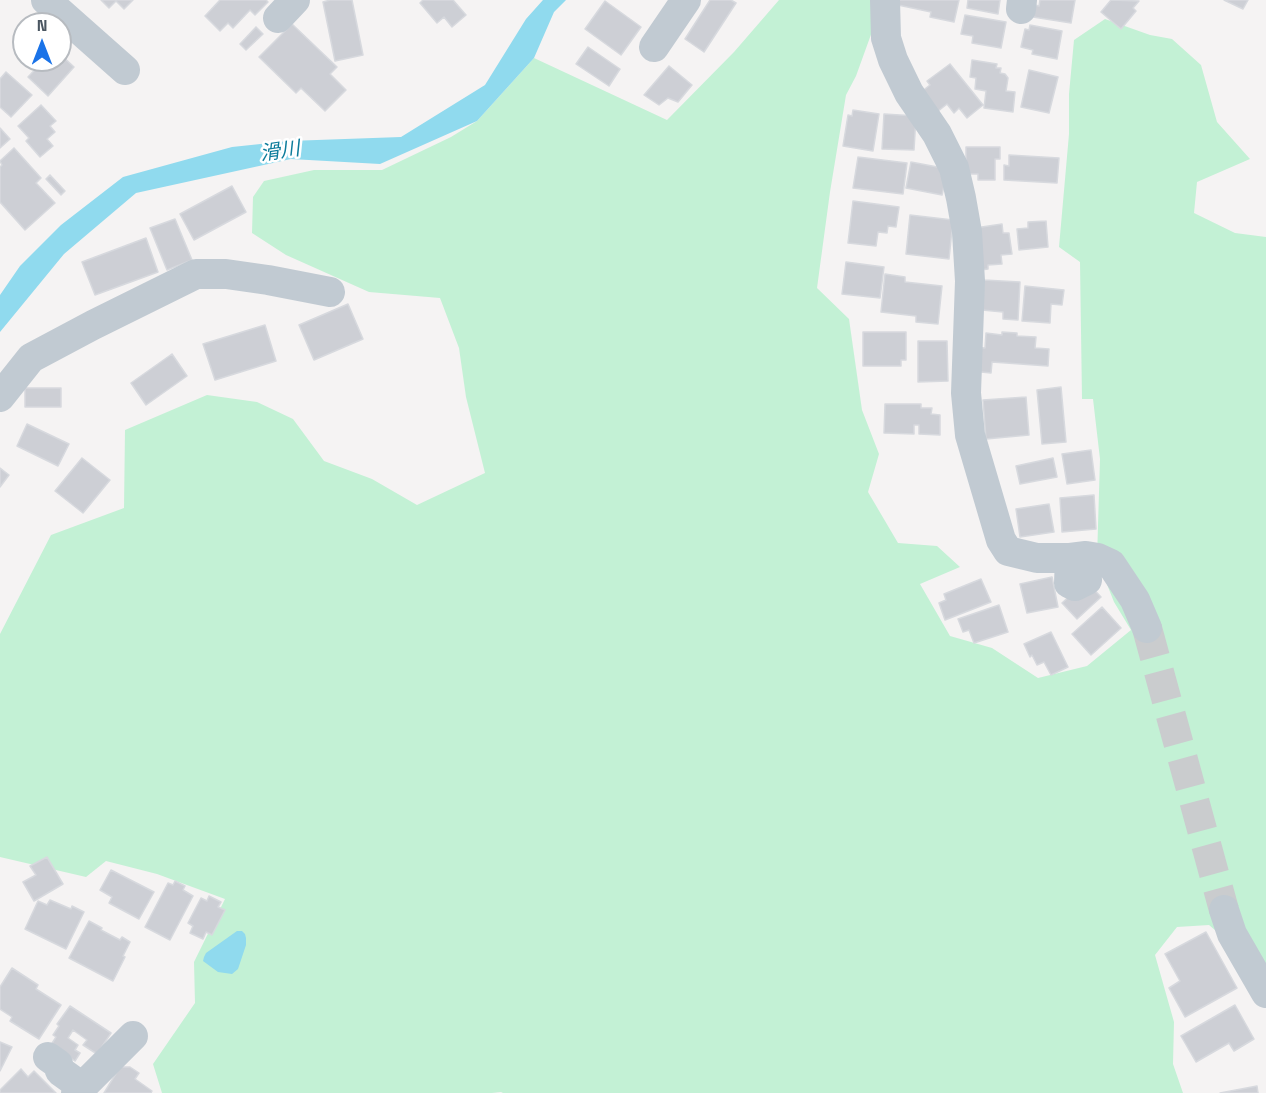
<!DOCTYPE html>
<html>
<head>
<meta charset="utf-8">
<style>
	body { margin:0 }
	#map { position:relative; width:1266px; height:1093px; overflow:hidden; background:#f5f3f3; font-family:"Space Grotesk",sans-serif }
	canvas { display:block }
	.north { position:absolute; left:12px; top:12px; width:60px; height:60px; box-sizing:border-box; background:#fff; border:2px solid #b7bbc0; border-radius:50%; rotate:0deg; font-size:16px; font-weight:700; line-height:24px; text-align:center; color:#4a5661 }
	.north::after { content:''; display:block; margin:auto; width:21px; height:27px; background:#1a73e8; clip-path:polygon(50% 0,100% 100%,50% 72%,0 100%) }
</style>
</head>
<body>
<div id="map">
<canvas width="1266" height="1093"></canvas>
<div class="north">N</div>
</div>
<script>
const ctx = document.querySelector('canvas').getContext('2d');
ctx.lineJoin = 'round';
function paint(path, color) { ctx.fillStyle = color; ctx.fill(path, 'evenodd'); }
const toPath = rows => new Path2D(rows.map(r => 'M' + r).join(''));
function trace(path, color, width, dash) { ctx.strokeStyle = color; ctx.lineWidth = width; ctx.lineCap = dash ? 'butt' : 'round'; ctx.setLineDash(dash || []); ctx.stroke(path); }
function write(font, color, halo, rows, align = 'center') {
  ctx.font = font + ' "Space Grotesk","Noto Sans JP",sans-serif'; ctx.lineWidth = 5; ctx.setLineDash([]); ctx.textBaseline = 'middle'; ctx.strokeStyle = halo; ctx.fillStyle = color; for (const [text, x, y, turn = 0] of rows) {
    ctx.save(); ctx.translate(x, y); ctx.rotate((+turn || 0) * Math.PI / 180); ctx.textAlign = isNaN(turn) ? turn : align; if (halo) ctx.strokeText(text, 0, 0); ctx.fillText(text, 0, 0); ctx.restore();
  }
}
const green = toPath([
	[779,0,878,0,873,29,856,76,846,95,830,192,817,288,849,319,862,410,879,454,868,492,898,543,937,546,960,567,920,584,950,636,992,648,1038,678,1087,666,1131,630,1114,602,1097,559,1100,459,1093,399,1082,399,1080,262,1059,247,1069,134,1069,94,1074,40,1105,19,1150,35,1172,39,1201,65,1217,122,1250,159,1197,182,1194,213,1235,233,1266,237,1266,1006,1234,946,1209,925,1177,927,1155,955,1174,1022,1173,1064,1183,1093,503,1093,501,1092,492,1093,162,1093,153,1064,195,1003,194,962,225,899,157,874,106,861,86,877,0,857,0,634,51,535,124,508,125,430,207,395,257,402,293,419,324,461,372,479,417,505,485,473,466,397,459,348,440,298,369,292,286,255,252,233,253,197,264,181,314,170,382,170,451,137,477,121,534,58,667,120,734,52]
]);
const water = toPath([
	[543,0,566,0,554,12,534,58,477,121,380,164,291,159,136,193,64,254,0,332,0,295,20,266,61,225,123,177,232,147,289,141,401,137,485,85,526,19],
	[237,931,242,931,245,934,246,938,246,945,238,969,232,974,218,972,203,961,204,957,206,953]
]);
const building = toPath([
	[101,0,133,0,124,9,116,1,109,8,101,0],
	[220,0,266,0,268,2,255,15,250,10,233,28,228,23,220,31,205,16,220,0],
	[330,0,352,0,363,55,335,61,323,2,330,0],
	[423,0,453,0,466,15,452,27,444,17,437,23,420,3,423,0],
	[710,0,731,0,736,3,704,52,685,39,710,0],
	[899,0,959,0,954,22,930,17,931,12,898,5,899,0],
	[968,0,1000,0,998,14,967,8,968,0],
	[1040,0,1075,0,1071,23,1033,17,1035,5,1039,6,1040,0],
	[1111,0,1139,1,1133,8,1136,11,1121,29,1101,12,1111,0],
	[1224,0,1248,0,1243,9,1224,0],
	[605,1,641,27,621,55,585,29,605,1],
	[965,15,1006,22,1001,48,972,43,973,36,961,34,965,15],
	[292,24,337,67,330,74,346,90,325,111,301,88,296,93,259,57,292,24],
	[1030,25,1062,31,1057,59,1032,54,1033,50,1021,47,1025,29,1029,30,1030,25],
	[256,27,263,34,246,50,240,44,256,27],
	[588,47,620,69,609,86,576,64,588,47],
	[60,54,74,67,48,96,28,77,44,60,60,60,60,54],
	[972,60,997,64,996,68,1001,68,1000,73,1005,74,1008,78,1006,91,1015,92,1013,112,984,108,986,91,975,89,976,78,970,77,972,60],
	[950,64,983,105,967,118,959,108,954,113,947,104,937,112,921,92,930,85,927,81,950,64],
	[669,66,692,85,678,102,668,98,659,105,644,95,669,66],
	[1029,70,1058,77,1049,113,1021,107,1029,70],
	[6,72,32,95,11,117,0,107,0,79,6,72],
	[41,105,56,121,50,126,55,132,47,139,53,146,40,157,26,141,29,138,18,126,41,105],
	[853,110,879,114,873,151,843,146,848,115,852,116,853,110],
	[884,114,916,116,914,150,882,149,884,114],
	[0,128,10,139,0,148,0,128],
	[966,147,1000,147,1000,159,995,159,995,180,978,180,978,174,966,174,966,147],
	[14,148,41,178,36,183,55,203,25,230,0,202,0,167,2,165,0,161,14,148],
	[1009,155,1059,158,1057,183,1004,180,1004,165,1009,166,1009,155],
	[858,157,907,163,903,194,853,188,858,157],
	[911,162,948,169,942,195,906,188,911,162],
	[50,175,65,191,61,195,46,179,50,175],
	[232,186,246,212,194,240,180,214,232,186],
	[853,201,899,207,896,227,888,226,887,233,878,232,876,246,848,243,853,201],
	[910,215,953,220,949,259,906,254,910,215],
	[175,219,192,260,167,270,150,228,175,219],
	[1046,221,1048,247,1019,250,1017,229,1028,228,1028,222,1046,221],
	[1002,224,1003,233,1009,233,1012,254,1001,255,1002,264,988,265,988,269,980,270,975,228,1002,224],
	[146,238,158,272,95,295,82,262,146,238],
	[846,262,884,267,880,298,842,294,846,262],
	[885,274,905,277,905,282,942,286,938,324,916,322,916,316,881,312,885,274],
	[984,280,1020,282,1018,320,1003,319,1003,312,982,310,984,280],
	[1025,286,1064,290,1062,305,1051,304,1050,323,1022,321,1025,286],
	[348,304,363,339,314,360,299,325,348,304],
	[265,325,276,361,215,380,203,344,265,325],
	[863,332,906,332,906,360,901,360,901,366,863,366,863,332],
	[1002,332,1017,333,1017,336,1036,337,1035,348,1049,349,1048,366,992,362,991,373,971,371,973,347,985,348,986,333,1002,335,1002,332],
	[918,341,947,341,948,381,918,382,918,341],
	[172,354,187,376,146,405,131,383,172,354],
	[1061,387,1066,442,1042,444,1037,390,1061,387],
	[25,388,61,388,61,407,25,407,25,388],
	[1026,397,1029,435,986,439,983,400,1026,397],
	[885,404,921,404,921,408,932,408,931,414,940,415,940,435,919,434,919,425,914,425,914,434,884,433,885,404],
	[27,424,69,444,58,466,17,446,27,424],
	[1091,450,1095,480,1067,484,1062,454,1091,450],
	[82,458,110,480,83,513,55,491,82,458],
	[1053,458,1057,477,1020,484,1016,466,1053,458],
	[0,468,9,475,0,487,0,468],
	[1094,495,1096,529,1062,532,1060,498,1094,495],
	[1049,504,1054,532,1020,537,1016,509,1049,504],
	[1052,577,1058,607,1027,613,1020,584,1052,577],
	[981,579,991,602,945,620,939,603,946,600,944,594,981,579],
	[1086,581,1101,597,1077,619,1062,603,1086,581],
	[999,605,1008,632,974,643,969,630,963,632,958,619,999,605],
	[1102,607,1121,628,1091,655,1072,634,1102,607],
	[1051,632,1068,667,1051,675,1044,662,1037,665,1032,655,1030,657,1024,644,1051,632],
	[47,857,63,884,34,901,23,882,36,875,30,866,47,857],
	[111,870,154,892,139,919,109,903,112,897,100,890,111,870],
	[175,881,185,886,183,890,193,896,170,940,145,927,168,883,173,885,175,881],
	[209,896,221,902,218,907,225,910,212,935,206,932,203,939,190,933,193,926,188,923,201,898,207,901,209,896],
	[50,900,71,909,72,906,84,912,66,949,25,929,38,901,47,905,50,900],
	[89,921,102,928,101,930,120,940,122,937,130,942,123,956,125,957,113,981,69,958,89,921],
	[1206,932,1237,988,1185,1017,1169,988,1180,981,1165,954,1206,932],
	[12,968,38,985,36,989,61,1005,39,1039,10,1021,12,1017,0,1009,0,987,12,968],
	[1235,1005,1254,1039,1234,1051,1229,1043,1196,1062,1181,1036,1235,1005],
	[70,1006,111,1033,97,1054,83,1045,87,1040,73,1030,68,1038,78,1045,75,1050,80,1053,75,1061,51,1045,56,1037,53,1035,59,1026,57,1024,70,1006],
	[0,1042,12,1047,0,1071,0,1042],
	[120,1067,130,1067,139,1073,135,1079,152,1091,151,1093,104,1093,120,1067],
	[21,1069,28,1077,34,1071,56,1093,0,1093,0,1090,21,1069],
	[1257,1086,1258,1093,1220,1093,1257,1086]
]);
const minorTunnel = toPath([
	[1147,628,1224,910]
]);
const minor = toPath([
	[46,0,125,70],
	[885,0,886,38,893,60,909,93,937,134,954,168,961,198,967,232,970,281,966,393,970,435,1001,540,1008,551,1037,558,1070,558,1086,556,1098,558,1111,564,1135,600,1147,628],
	[1021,9,1022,0],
	[278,18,295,0],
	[654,47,686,0],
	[0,397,31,358,93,325,196,274,226,274,268,280,330,292],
	[1070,558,1069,583,1075,586,1087,580],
	[1224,910,1232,934,1266,993],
	[48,1057,58,1064,60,1071,82,1087],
	[76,1093,133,1036]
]);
const waterNames = [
	["滑川",280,152,-8]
];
paint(green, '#c3f1d5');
paint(water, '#90daee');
paint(building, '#cdcfd5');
trace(building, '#d7d9de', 1.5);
trace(minorTunnel, '#caccce', 30, [30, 15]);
trace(minor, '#c1cad2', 30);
write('italic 20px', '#0c7c9b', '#fff', waterNames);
</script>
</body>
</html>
